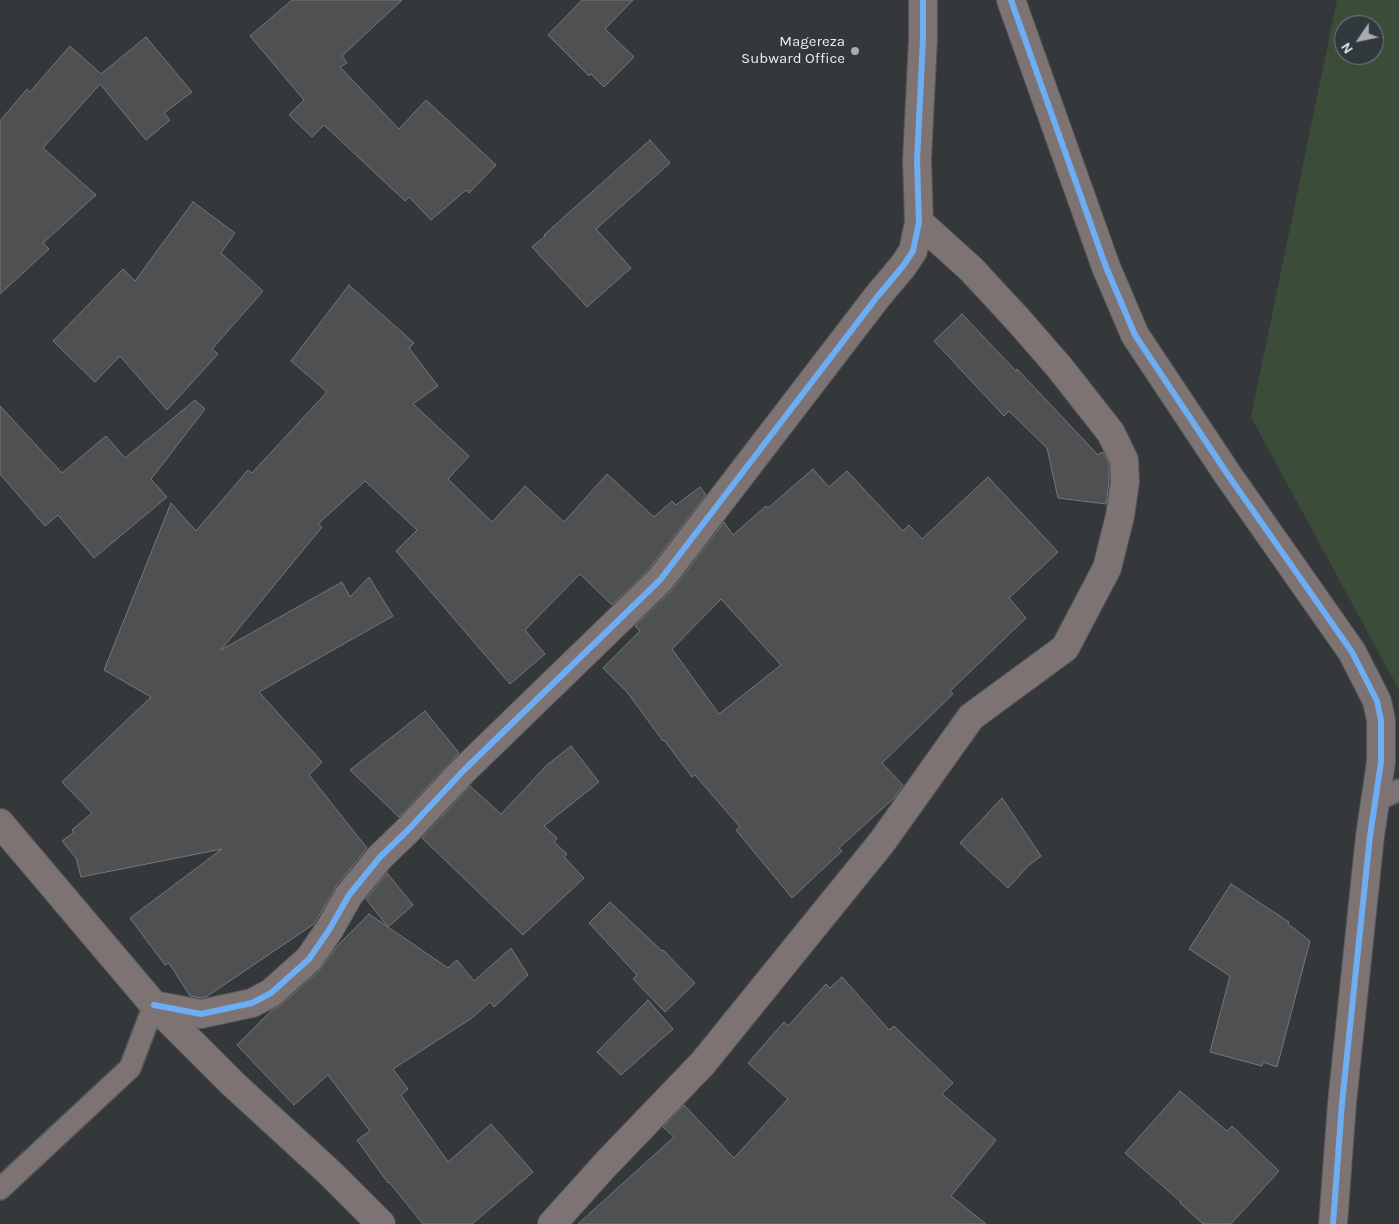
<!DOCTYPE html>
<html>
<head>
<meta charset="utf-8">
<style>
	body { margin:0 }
	#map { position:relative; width:1399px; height:1224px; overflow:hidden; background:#34383b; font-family:Karla,sans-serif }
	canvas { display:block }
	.north { position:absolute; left:1334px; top:15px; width:50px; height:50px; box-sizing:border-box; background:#31383e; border:1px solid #7a8085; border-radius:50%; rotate:236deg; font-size:14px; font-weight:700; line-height:20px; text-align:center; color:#e8ecf0 }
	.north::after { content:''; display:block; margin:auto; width:18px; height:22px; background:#a9adb1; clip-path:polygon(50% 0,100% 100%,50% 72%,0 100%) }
</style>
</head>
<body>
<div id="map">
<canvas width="1399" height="1224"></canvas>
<div class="north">N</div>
</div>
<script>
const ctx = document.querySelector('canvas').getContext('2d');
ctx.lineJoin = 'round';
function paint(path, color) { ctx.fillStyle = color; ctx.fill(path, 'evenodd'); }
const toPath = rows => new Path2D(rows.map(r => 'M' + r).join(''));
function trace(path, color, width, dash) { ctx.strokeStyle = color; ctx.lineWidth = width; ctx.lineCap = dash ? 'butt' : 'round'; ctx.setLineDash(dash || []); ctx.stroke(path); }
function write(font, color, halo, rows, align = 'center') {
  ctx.font = font + ' Karla,sans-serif'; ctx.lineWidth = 4.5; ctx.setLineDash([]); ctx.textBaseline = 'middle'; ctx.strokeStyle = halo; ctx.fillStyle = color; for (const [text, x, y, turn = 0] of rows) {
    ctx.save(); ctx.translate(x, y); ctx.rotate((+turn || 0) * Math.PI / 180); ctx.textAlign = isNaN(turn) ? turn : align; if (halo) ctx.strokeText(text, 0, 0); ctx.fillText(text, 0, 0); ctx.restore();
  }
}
const green = toPath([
	[1337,0,1399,0,1399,690,1251,417],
	[1344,25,1374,25,1374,55,1344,55]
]);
const building = toPath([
	[292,0,402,0,342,56,347,63,340,67,399,129,426,100,496,165,469,193,466,190,431,220,409,197,405,201,324,125,312,137,289,115,304,100,250,36,292,0],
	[582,0,633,0,605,29,634,57,604,87,591,74,589,76,548,35,582,0],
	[146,37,192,92,164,113,170,120,146,140,100,84,43,148,96,195,43,243,49,249,0,294,0,121,27,89,30,92,70,46,101,74,146,37],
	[650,140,670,163,596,229,631,268,587,307,532,247,545,236,544,235,650,140],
	[193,202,235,233,221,253,263,291,212,349,218,354,167,410,120,356,95,382,53,341,123,269,135,281,193,202],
	[349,285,414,343,409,348,438,386,413,404,469,456,448,479,492,522,525,486,564,522,607,474,654,517,672,501,676,505,700,487,706,495,648,570,612,605,580,574,525,630,545,654,510,684,396,551,417,530,365,481,318,524,322,527,221,650,342,582,350,597,369,577,393,616,259,692,322,762,309,775,367,848,337,885,314,924,206,997,201,998,190,996,169,963,165,965,130,918,222,849,81,877,76,858,62,841,74,832,72,830,92,813,62,782,151,697,104,670,171,503,196,531,248,470,252,473,327,392,291,361,349,285],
	[962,314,1016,371,1017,369,1098,455,1102,452,1104,454,1109,464,1109,481,1106,504,1058,498,1047,448,1009,411,1004,416,934,341,962,314],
	[195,400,205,409,151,479,167,497,94,558,58,515,45,526,0,474,0,406,62,473,106,436,125,458,195,400],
	[813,469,829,487,847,471,903,531,909,525,922,539,988,477,1058,552,1009,598,1026,618,950,691,953,694,882,763,903,785,895,797,839,848,842,851,792,898,736,830,740,827,695,775,692,777,664,740,663,741,627,692,603,668,640,631,635,626,672,590,724,522,733,535,766,506,768,508,813,469],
	[721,599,781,665,719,714,672,649,721,599],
	[425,711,459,753,399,817,350,770,425,711],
	[571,746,599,782,544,826,557,838,554,842,567,854,564,857,584,878,523,935,422,838,470,786,501,814,547,765,571,746],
	[1002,798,1041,856,1029,865,1008,888,960,843,1002,798],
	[387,873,413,905,388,927,366,899,387,873],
	[1231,884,1289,922,1288,924,1310,941,1277,1067,1263,1062,1262,1066,1210,1052,1230,976,1189,949,1231,884],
	[610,902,662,951,663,950,695,983,665,1012,633,979,637,975,589,923,610,902],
	[369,914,448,968,457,960,474,981,511,948,528,975,494,1007,490,1002,472,1018,393,1069,408,1089,401,1095,448,1162,491,1124,533,1172,472,1224,423,1224,389,1182,388,1183,357,1140,370,1131,328,1075,294,1105,237,1045,271,1011,281,1005,319,971,338,945,369,914],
	[842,977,889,1030,894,1026,953,1083,942,1094,996,1140,951,1196,986,1224,578,1224,674,1137,663,1127,684,1105,734,1158,788,1099,748,1063,784,1022,788,1026,826,984,830,988,842,977],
	[648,1000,673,1029,621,1075,597,1052,648,1000],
	[1180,1091,1227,1131,1232,1126,1279,1171,1231,1224,1203,1224,1180,1203,1181,1202,1125,1153,1180,1091]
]);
const lane = toPath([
	[1375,801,1399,790],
	[0,1189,130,1068,154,1005]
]);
const street = toPath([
	[1011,0,1106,267,1135,335,1228,475,1352,652,1377,701,1381,720,1381,762,1370,836,1342,1103,1333,1224],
	[0,823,154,1005,233,1084,330,1173,381,1224],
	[154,1005,201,1014,252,1003,271,993,309,959,329,930,349,895,380,857,407,831,464,770,660,580,877,297,903,266,913,251,919,222,917,160,923,39,923,0],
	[552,1224,606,1164,703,1063,882,842,971,717,1065,648,1107,568,1120,516,1125,482,1124,460,1111,433,1060,368,1020,322,972,270,919,222]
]);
const cycleway = toPath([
	[1011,0,1106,267,1135,335,1228,475,1352,652,1377,701,1381,720,1381,762,1370,836,1342,1103,1333,1224],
	[154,1005,201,1014,252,1003,271,993,309,959,329,930,349,895,380,857,407,831,464,770,660,580,877,297,903,266,913,251,919,222,917,160,923,39,923,0]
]);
const markers = [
	[855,51,5,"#a9adb1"]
];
const poiNames = [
	["Magereza",845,42],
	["Subward Office",845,59]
];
paint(green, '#3b4c38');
paint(building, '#4f5052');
trace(building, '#767779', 1);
trace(lane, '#525557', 24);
trace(street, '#525557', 30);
trace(lane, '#7e7373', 21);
trace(street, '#7e7373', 28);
trace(cycleway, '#6dadf4', 6);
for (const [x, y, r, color] of markers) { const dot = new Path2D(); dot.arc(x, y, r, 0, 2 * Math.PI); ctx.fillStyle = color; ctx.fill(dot); trace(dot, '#31383e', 2); }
write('15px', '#e8ecf0', '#31383e', poiNames, 'right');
</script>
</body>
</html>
